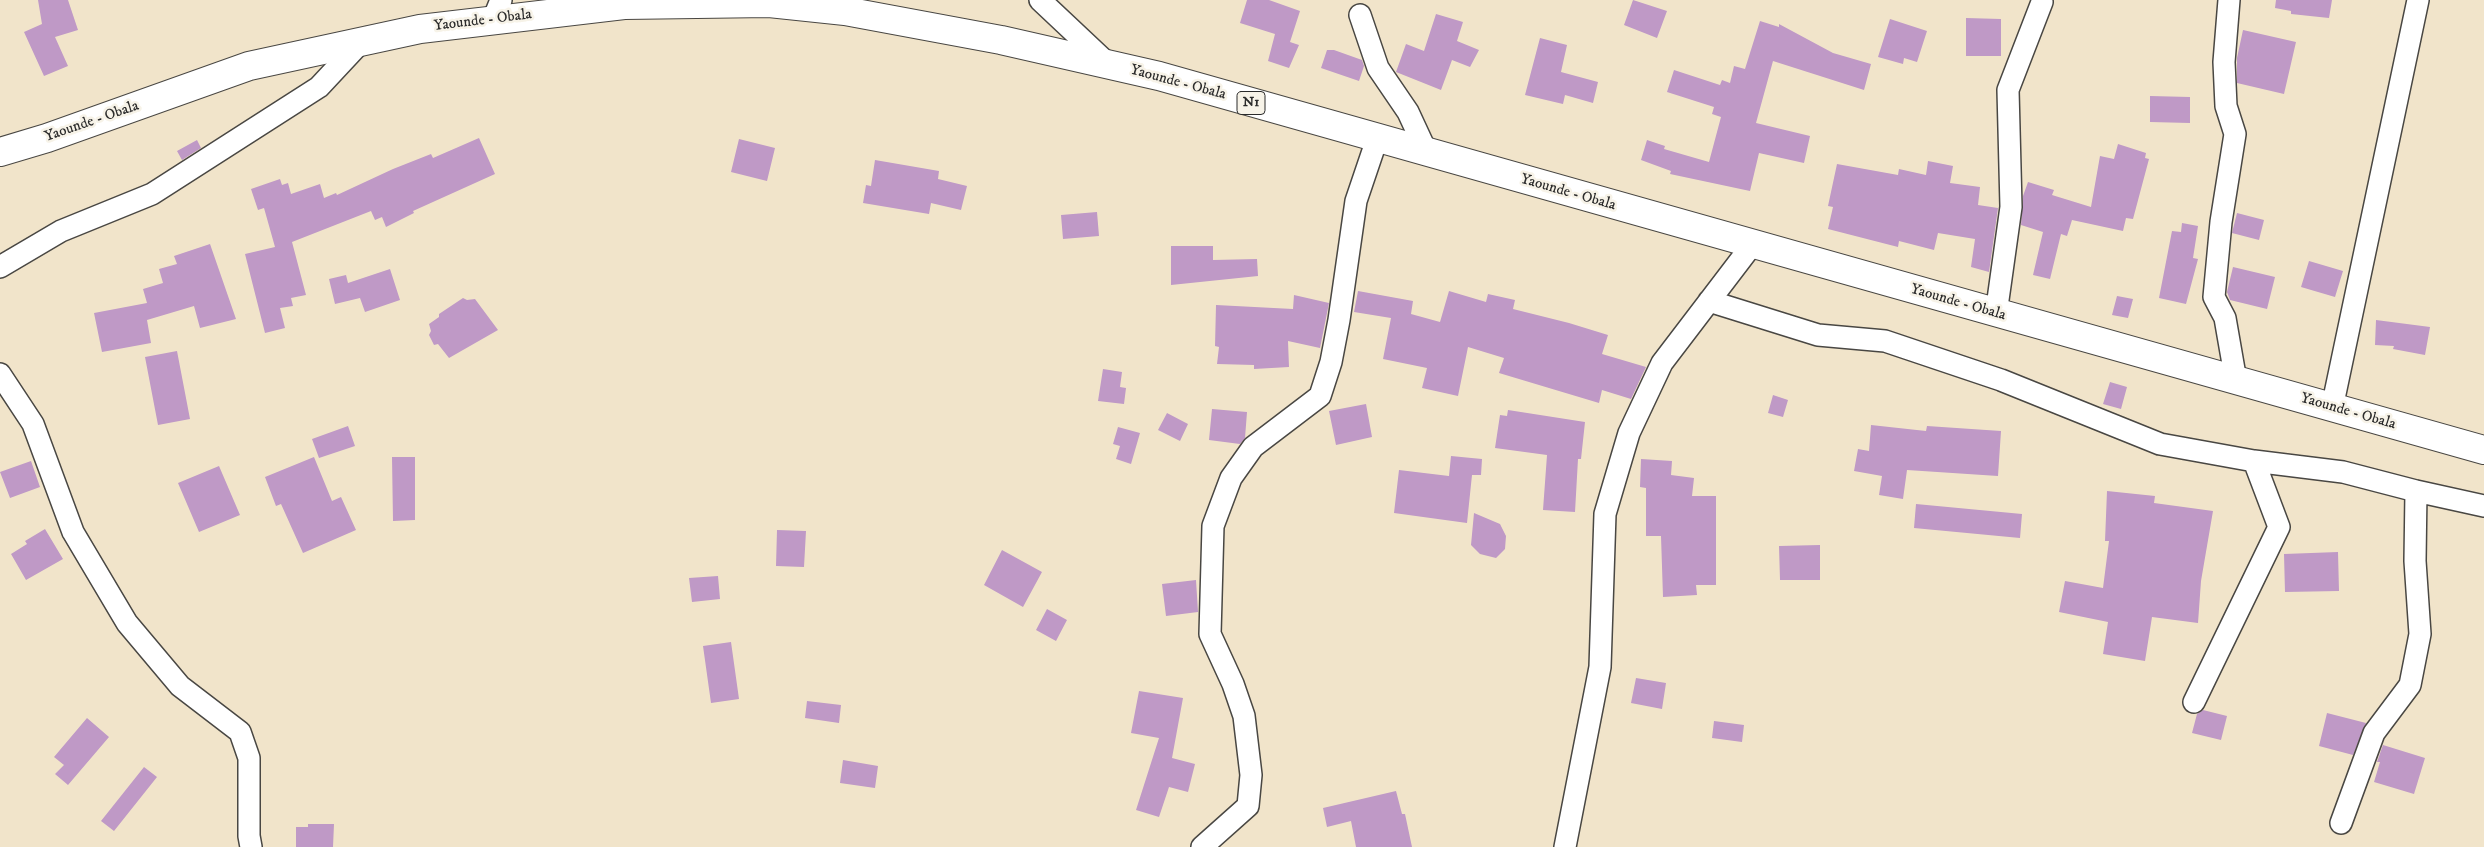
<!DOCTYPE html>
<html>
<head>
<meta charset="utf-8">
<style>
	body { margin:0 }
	canvas { display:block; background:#f1e4ca }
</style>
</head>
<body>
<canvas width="2484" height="847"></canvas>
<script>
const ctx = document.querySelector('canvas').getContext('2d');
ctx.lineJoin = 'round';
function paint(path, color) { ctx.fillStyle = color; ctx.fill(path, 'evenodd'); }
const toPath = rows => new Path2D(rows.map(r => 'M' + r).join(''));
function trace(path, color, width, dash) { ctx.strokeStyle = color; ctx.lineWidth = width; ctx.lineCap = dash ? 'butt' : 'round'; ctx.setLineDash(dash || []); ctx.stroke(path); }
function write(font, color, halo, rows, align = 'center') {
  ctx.font = font + ' "IM FELL DW Pica",serif'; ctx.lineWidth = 5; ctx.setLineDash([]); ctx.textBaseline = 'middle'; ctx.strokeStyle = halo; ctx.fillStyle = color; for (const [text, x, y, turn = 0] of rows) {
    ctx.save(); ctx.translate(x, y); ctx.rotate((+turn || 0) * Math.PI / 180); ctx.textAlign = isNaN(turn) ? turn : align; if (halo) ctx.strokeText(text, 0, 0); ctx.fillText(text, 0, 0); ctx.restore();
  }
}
const building = toPath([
	[38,0,68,0,78,30,55,37,68,66,44,76,24,32,42,24],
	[1247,0,1269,0,1300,11,1290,42,1299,45,1289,68,1268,61,1275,34,1240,23],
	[1633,0,1667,11,1657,38,1624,25],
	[2276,0,2332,0,2329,18,2291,14,2291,11,2275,8],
	[1436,14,1463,22,1457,41,1479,50,1470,67,1452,60,1441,90,1396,72,1406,44,1424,51],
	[1966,18,2001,19,2001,56,1966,56],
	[1890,19,1927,31,1917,62,1904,58,1903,64,1878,57],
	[1760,21,1779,27,1779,24,1833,53,1871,64,1864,90,1773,61,1756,123,1810,136,1804,163,1759,153,1750,191,1670,174,1671,171,1641,160,1647,140,1665,146,1664,149,1709,162,1721,117,1712,114,1714,107,1667,92,1674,70,1720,85,1722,80,1730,83,1734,66,1745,69],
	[2243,30,2296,42,2284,94,2237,83,2237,58],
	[1540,38,1567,45,1561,72,1598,82,1593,103,1565,95,1563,104,1525,95],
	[1327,50,1334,50,1362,60,1364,66,1359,81,1321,68],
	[2150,96,2190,97,2190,123,2150,122],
	[479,138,495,174,413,211,414,213,386,227,382,217,375,220,371,211,292,242,306,295,291,298,293,306,280,308,285,328,265,333,245,254,275,247,264,208,258,210,251,189,280,179,282,185,288,183,291,194,320,184,324,198,336,193,337,195,393,169,431,154,433,158],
	[739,139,775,148,767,181,731,172],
	[197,140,201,148,182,160,177,151],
	[2118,144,2146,153,2145,158,2149,159,2133,219,2126,218,2123,231,2072,220,2067,236,2061,234,2050,279,2033,275,2043,232,2021,225,2023,196,2028,182,2054,190,2052,195,2091,207,2100,156,2114,159],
	[875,160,939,171,938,179,967,186,961,210,931,203,929,214,863,203,866,185,871,186],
	[1928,161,1953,166,1950,183,1980,187,1978,205,1998,208,1989,272,1971,267,1975,239,1938,233,1934,250,1899,241,1898,247,1828,229,1833,207,1828,206,1837,164,1898,175,1899,169,1926,175],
	[1097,212,1099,236,1063,239,1061,215],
	[2237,213,2264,220,2259,240,2232,233],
	[2182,223,2198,226,2193,258,2198,259,2186,304,2159,298,2172,231,2181,232],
	[210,244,236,319,200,328,194,306,147,320,151,343,102,352,94,313,147,303,143,289,163,283,159,269,177,264,174,256],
	[1171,246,1213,246,1213,260,1257,259,1258,276,1171,285],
	[2309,261,2343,271,2335,297,2301,287],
	[2233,267,2275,277,2267,309,2230,300,2227,292],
	[390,269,400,300,365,312,360,298,335,304,329,279,346,275,348,283],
	[1358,291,1413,301,1411,314,1440,322,1449,291,1486,302,1488,294,1515,300,1513,309,1569,323,1608,335,1602,354,1646,367,1631,399,1602,390,1599,403,1499,373,1504,358,1468,347,1458,396,1422,388,1427,368,1383,359,1391,318,1354,312],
	[1294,295,1329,303,1320,348,1288,341,1289,367,1254,369,1254,365,1217,364,1219,347,1215,346,1216,305,1293,309],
	[2117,296,2133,299,2128,318,2112,315],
	[463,298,467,300,475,299,498,330,449,358,438,344,434,345,429,335,431,331,429,324,439,317,439,314],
	[2376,320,2430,327,2425,355,2393,349,2394,346,2375,345],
	[177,351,190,419,158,425,145,357],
	[1103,369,1122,372,1120,387,1126,388,1124,404,1098,401],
	[2110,382,2127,387,2121,409,2103,404],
	[1773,395,1788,400,1783,417,1768,413],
	[1366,404,1372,437,1336,445,1329,411],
	[1212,409,1247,412,1245,438,1240,444,1209,440],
	[1508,410,1585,422,1581,459,1578,459,1575,512,1543,510,1547,455,1495,448,1500,415,1507,416],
	[1167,413,1188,424,1180,441,1158,430],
	[1871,425,1926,431,1927,426,2001,431,1998,476,1907,470,1903,499,1879,495,1882,476,1854,471,1858,449,1869,451],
	[348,426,355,446,319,458,312,439],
	[1118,427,1140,433,1131,464,1116,459,1120,446,1113,444],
	[1451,456,1482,459,1481,475,1472,475,1467,523,1394,513,1399,470,1449,476],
	[314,457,332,501,341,497,356,530,303,553,281,504,276,506,265,477],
	[392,457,415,457,415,520,393,521],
	[1641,459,1672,461,1671,475,1694,478,1692,496,1716,496,1716,585,1696,585,1697,595,1663,597,1661,536,1646,536,1646,488,1640,487],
	[31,461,40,487,10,498,0,472],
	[219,466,240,515,199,532,178,483],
	[2107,491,2155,496,2154,503,2213,511,2201,581,2198,623,2152,617,2145,661,2103,654,2108,622,2059,612,2065,581,2103,588,2109,541,2105,541],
	[1916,504,2022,514,2020,538,1914,528],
	[1474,513,1500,524,1506,536,1505,549,1496,558,1480,554,1471,545],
	[45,529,63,559,26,580,11,554,27,544,25,541],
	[777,530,806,531,804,567,776,566],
	[1820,545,1820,580,1780,580,1779,546],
	[1002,550,1042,572,1023,607,984,585],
	[2338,552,2339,591,2285,592,2284,554],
	[718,576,720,599,692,602,689,578],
	[1196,580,1198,612,1166,616,1162,584],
	[1047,609,1067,620,1056,641,1036,630],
	[731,642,739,699,711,703,703,646],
	[1636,678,1666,683,1662,709,1631,703],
	[1139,691,1183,698,1172,758,1195,764,1188,792,1169,787,1159,817,1136,810,1159,738,1131,733],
	[807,701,841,705,839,723,805,718],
	[2203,710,2227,716,2221,740,2192,733,2197,714],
	[2327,713,2366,723,2353,755,2319,746],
	[87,718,109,737,68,785,55,774,64,765,54,757],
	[1714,721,1744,725,1742,742,1712,738],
	[2383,745,2425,758,2414,794,2374,782,2380,762,2377,762],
	[843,760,878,766,875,788,840,783],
	[144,767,157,777,114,831,101,821],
	[1396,791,1402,814,1405,814,1412,847,1356,847,1351,821,1327,827,1323,808],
	[308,824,334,824,333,847,296,847,296,827,308,827]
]);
const street = toPath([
	[1040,0,1108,64],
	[2229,0,2224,62,2226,106,2235,134,2221,222,2214,297,2225,318,2236,381],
	[1360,15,1378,68,1408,112,1427,153],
	[493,20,501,0],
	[0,267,61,231,152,194,319,87,361,42],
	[1709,301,1818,335,1885,341,2001,380,2160,444,2254,461,2343,472,2416,491,2484,506],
	[1996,314,2011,207,2008,90,2042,2],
	[0,374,33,424,73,532,127,623,180,686,240,732,249,758,249,836,251,847],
	[2332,408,2418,0],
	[2194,702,2279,527,2254,461],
	[2341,823,2374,733,2410,685,2420,634,2415,561,2416,491],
	[1202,847,1248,806,1251,775,1244,716,1233,684,1210,634,1213,526,1231,478,1253,447,1320,396,1331,362,1339,320,1356,201,1377,139],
	[1565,847,1600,667,1605,514,1629,433,1662,363,1752,245]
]);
const highway = toPath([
	[0,152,47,138,249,66,420,29,624,5,769,3,845,11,1001,40,1159,76,2484,450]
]);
const shields = [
	[1251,103,28]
];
const shieldNames = [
	["N1",1251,103]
];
const streetNames = [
	["Yaounde - Obala",483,21,-7],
	["Yaounde - Obala",1178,83,15],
	["Yaounde - Obala",92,122,-19],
	["Yaounde - Obala",1568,193,16],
	["Yaounde - Obala",1958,303,16],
	["Yaounde - Obala",2348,412,16]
];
paint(building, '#bf99c6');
trace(street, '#494743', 24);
trace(highway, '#494743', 30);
trace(street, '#fff', 21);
trace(highway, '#fff', 28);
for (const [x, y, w] of shields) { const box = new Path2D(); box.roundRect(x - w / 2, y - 11.5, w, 23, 4); ctx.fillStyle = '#f7f3e8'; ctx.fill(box); trace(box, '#2b2b2b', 1); }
write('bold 14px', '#2b2b2b', null, shieldNames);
write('15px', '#2b2b2b', '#f7f3e8', streetNames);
</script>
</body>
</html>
